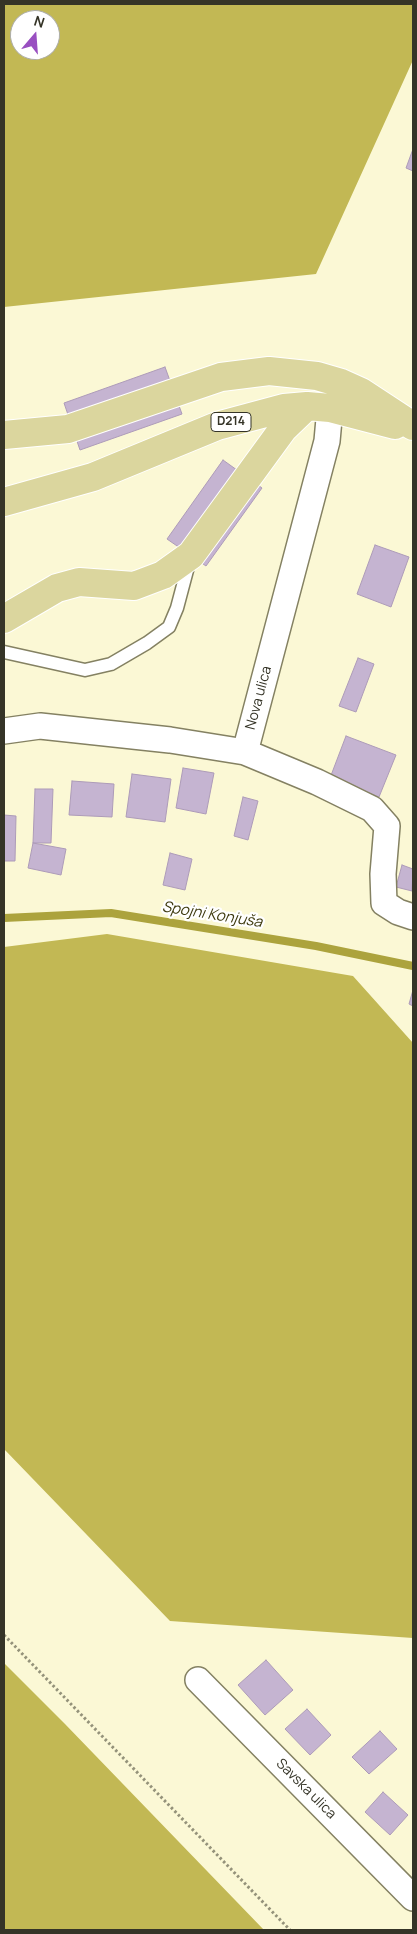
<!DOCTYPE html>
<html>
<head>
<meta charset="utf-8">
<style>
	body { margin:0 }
	#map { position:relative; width:417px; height:1934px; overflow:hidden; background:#fbf8d5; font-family:Manrope,sans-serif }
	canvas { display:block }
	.frame { position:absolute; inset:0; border:5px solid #353427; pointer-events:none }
	.north { position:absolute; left:10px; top:10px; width:50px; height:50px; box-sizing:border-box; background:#fff; border:1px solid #aeaea9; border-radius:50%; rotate:18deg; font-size:14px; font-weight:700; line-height:20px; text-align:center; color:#353427 }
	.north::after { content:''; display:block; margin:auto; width:18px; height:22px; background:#994fc1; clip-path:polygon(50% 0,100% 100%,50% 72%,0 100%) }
</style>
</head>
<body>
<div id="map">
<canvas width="417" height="1934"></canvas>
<div class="frame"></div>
<div class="north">N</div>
</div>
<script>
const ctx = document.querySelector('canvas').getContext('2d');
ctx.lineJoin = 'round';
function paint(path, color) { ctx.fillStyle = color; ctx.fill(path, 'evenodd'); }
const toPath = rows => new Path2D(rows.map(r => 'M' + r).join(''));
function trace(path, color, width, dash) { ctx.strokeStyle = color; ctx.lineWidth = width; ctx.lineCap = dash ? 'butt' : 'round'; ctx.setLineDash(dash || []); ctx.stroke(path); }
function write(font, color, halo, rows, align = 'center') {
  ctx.font = font + ' Manrope,sans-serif'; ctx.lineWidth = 4.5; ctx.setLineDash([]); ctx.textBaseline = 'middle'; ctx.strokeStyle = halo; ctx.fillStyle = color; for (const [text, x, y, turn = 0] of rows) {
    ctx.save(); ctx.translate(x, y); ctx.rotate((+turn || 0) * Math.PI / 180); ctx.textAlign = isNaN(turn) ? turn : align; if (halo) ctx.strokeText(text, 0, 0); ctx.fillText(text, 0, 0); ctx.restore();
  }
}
const forest = toPath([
	[4,4,413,4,413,60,316,274,4,307],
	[20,20,50,20,50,50,20,50],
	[107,934,353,976,413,1043,413,1638,170,1621,4,1449,4,947],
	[4,1663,65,1724,264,1930,4,1930]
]);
const stream = toPath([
	[4,918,111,913,316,946,413,966]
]);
const building = toPath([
	[413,149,413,171,406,168,413,149],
	[165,367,182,414,80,450,64,403,165,367],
	[223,460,262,488,206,566,167,539,223,460],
	[375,545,409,557,391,607,357,594,375,545],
	[358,658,374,664,356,712,339,706,358,658],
	[346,736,396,755,379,797,330,778,346,736],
	[183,768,214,773,206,814,176,808,183,768],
	[132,774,171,779,165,822,126,817,132,774],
	[72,781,114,784,112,817,69,815,72,781],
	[35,789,53,789,51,843,33,843,35,789],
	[243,797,258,801,248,840,234,836,243,797],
	[4,815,16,816,15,861,4,861,4,815],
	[33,843,66,849,61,875,28,868,33,843],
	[170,853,192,859,185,890,163,885,170,853],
	[402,865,413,869,412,891,396,887,402,865],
	[413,990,413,1006,409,1004,413,990],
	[266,1660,293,1690,265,1715,238,1685,266,1660],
	[307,1709,331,1735,310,1755,285,1729,307,1709],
	[380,1731,397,1749,369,1774,352,1757,380,1731],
	[383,1792,408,1815,390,1835,365,1812,383,1792]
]);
const path = toPath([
	[4,1635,290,1930]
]);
const service = toPath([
	[4,652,85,670,111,664,147,643,169,627,177,608,190,559]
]);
const minor = toPath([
	[4,731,40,726,170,740,245,752,327,441,330,408],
	[245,752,317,782,372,809,387,826,383,874,384,903,398,912,413,917],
	[198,1680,413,1898]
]);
const primary = toPath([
	[4,435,68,429,221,377,269,371,317,376,341,383,361,392,413,426],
	[4,502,93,477,217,426,284,408,307,406,330,408,395,425],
	[4,619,57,588,79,582,134,586,163,575,191,555,283,429,307,406]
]);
const shields = [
	[231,422,40]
];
const shieldNames = [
	["D214",231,422]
];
const streetNames = [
	["Nova ulica",259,698,-75],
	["Savska ulica",306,1789,45]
];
const waterNames = [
	["Spojni Konjuša",212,915,9]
];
paint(forest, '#c2b854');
trace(stream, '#aca33d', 8);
paint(building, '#c5b4d1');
trace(building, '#ad9bb8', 1);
trace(service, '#848162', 15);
trace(minor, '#848162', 28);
trace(primary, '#fff', 30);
trace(path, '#94927a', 3, [2.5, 2.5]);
trace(service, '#fff', 12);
trace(minor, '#fff', 25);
trace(primary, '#dbd69e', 28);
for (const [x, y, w] of shields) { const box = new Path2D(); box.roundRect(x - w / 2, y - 9.5, w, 19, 4); ctx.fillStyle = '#fff'; ctx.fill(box); trace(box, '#353427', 1); }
write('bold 12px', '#353427', null, shieldNames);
write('14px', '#353427', '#fff', streetNames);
write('italic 15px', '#3d390d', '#fff', waterNames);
</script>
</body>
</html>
